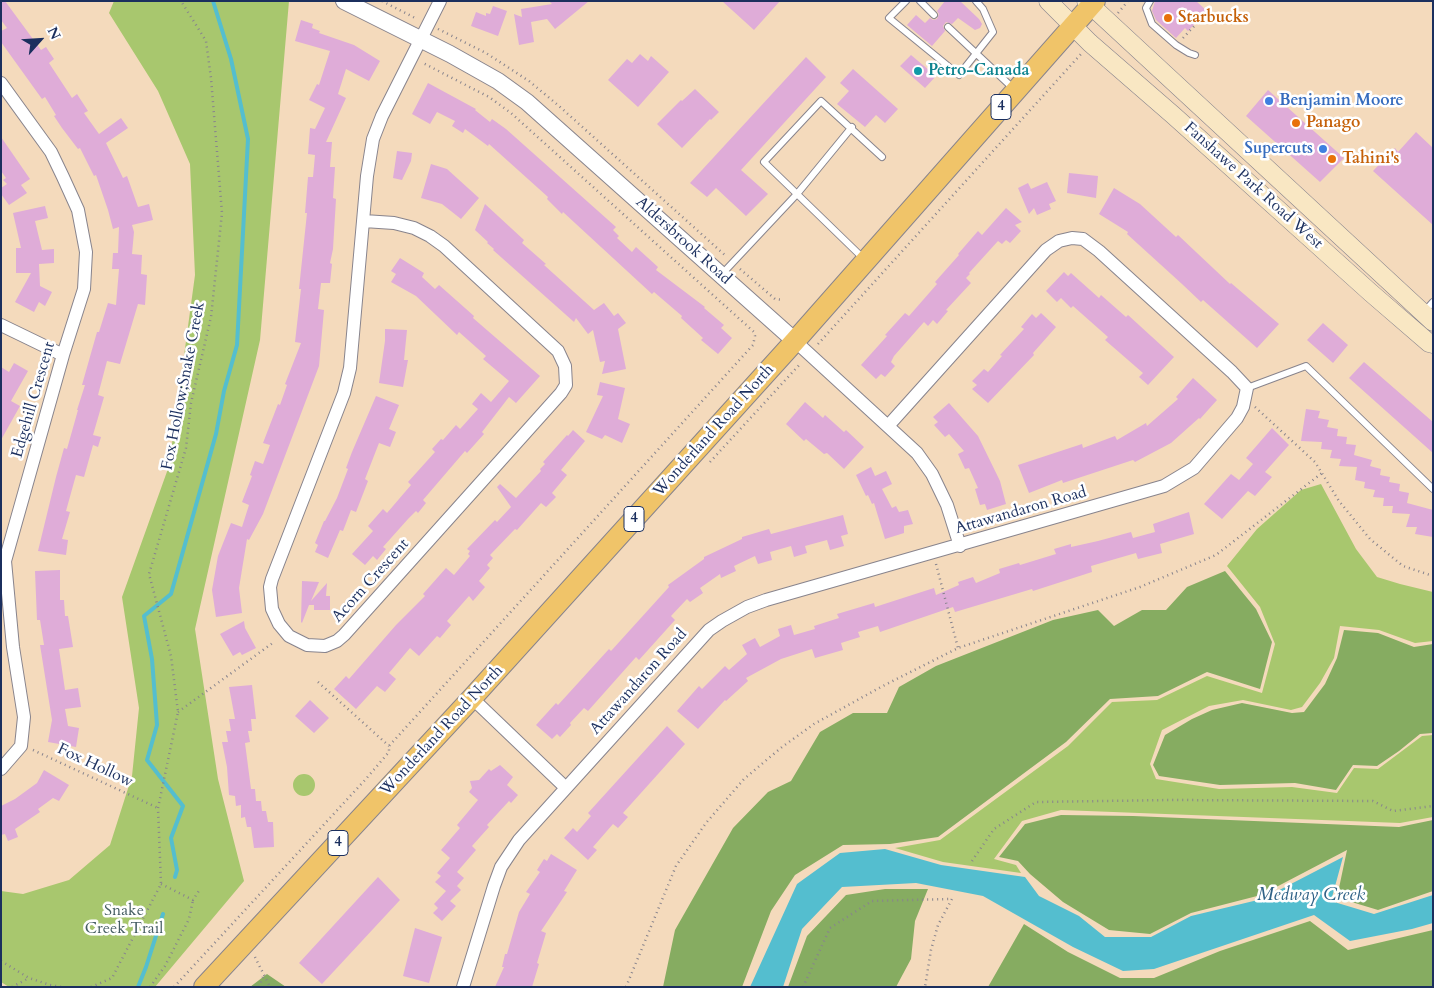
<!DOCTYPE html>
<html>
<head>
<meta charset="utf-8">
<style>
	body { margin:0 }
	#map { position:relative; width:1434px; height:988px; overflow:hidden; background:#f4dabc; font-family:Cardo,serif }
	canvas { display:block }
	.frame { position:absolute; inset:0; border:2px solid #1b2f5e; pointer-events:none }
	.north { position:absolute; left:15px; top:15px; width:50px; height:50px; -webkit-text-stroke:4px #fff; paint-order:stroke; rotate:64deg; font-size:14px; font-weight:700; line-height:20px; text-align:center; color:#1b2f5e }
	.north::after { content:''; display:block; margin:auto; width:18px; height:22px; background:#1b2f5e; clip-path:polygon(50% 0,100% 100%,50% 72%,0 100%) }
</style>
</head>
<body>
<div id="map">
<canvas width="1434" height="988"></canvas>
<div class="frame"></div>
<div class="north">N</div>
</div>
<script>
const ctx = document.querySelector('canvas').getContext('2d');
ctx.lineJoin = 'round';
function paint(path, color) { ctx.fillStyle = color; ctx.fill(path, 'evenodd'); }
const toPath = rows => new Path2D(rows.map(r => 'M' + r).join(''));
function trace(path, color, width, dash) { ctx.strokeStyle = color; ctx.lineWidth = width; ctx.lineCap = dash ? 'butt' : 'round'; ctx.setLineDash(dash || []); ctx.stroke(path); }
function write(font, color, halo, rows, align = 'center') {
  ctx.font = font + ' Cardo,serif'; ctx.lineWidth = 5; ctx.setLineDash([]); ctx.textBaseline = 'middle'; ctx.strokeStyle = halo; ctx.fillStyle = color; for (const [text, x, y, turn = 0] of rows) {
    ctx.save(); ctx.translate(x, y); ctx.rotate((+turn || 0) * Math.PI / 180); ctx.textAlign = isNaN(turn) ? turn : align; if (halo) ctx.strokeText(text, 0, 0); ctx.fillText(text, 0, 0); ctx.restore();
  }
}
const green = toPath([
	[114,1,289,1,260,340,195,629,218,779,244,881,155,987,9,987,1,982,1,891,23,894,69,880,110,845,132,776,139,708,122,597,169,466,195,275,190,164,158,91,109,13],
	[1321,484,1356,549,1377,577,1400,584,1433,592,1433,641,1415,643,1379,630,1340,626,1334,658,1320,683,1302,707,1291,710,1243,700,1209,706,1162,730,1150,764,1156,779,1219,789,1292,787,1337,793,1354,768,1378,769,1422,736,1433,735,1433,817,1400,823,1061,810,1022,821,994,859,1016,865,1021,873,943,862,895,848,940,840,1068,746,1112,702,1157,700,1207,676,1262,693,1275,644,1260,607,1227,566,1257,529,1301,490],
	'293 785a11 11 0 1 1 22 0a11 11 0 1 1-22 0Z'
]);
const forest = toPath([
	[1225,571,1256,609,1272,642,1260,689,1207,672,1158,696,1110,699,1066,742,938,837,890,844,843,845,795,875,771,911,742,987,663,987,675,930,733,828,768,792,791,781,820,732,853,713,887,713,899,687,936,666,1053,620,1098,610,1114,626,1142,610,1166,610,1187,587],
	[1344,630,1378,633,1414,647,1433,644,1433,733,1420,734,1399,751,1377,766,1353,765,1336,790,1295,783,1220,785,1159,776,1153,765,1165,735,1192,719,1212,710,1242,703,1292,713,1304,712,1325,684,1337,658],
	[1061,815,1133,816,1399,827,1433,820,1433,891,1378,910,1345,900,1339,888,1347,850,1261,895,1191,913,1150,934,1109,930,1063,902,1030,874,1018,861,999,857,1025,824],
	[885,889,928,889,915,921,911,959,896,987,788,987,807,936,846,895],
	[1310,921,1348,950,1433,930,1433,987,988,987,1024,924,1068,952,1120,978,1154,978,1220,951],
	[267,974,286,987,250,987]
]);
const water = toPath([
	[885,849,941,865,1025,877,1039,896,1079,916,1105,937,1151,937,1191,916,1262,899,1343,857,1331,901,1374,914,1433,895,1433,923,1412,929,1350,941,1314,915,1154,969,1123,971,1073,947,983,896,916,883,842,887,802,929,783,987,750,987,797,884,840,853]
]);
const stream = toPath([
	[175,877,177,870,171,838,183,806,147,760,157,725,152,659,144,616,171,594,216,434,224,391,237,345,248,139,231,59,213,1],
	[138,987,146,967,163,914]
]);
const building = toPath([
	[1,1,5,1,41,50,46,47,54,59,49,63,72,98,77,94,88,111,84,113,99,134,121,118,128,128,106,143,123,178,127,176,138,207,149,204,153,220,132,225,134,232,132,254,142,255,141,274,147,275,145,305,138,304,120,364,107,361,98,395,104,397,93,435,101,437,98,447,93,445,84,477,76,475,66,511,70,512,62,539,68,540,66,555,38,551,56,477,64,448,67,449,78,410,77,410,85,385,82,385,97,332,99,332,108,303,116,305,119,269,112,269,113,253,118,253,119,227,113,229,108,210,96,175,94,176,80,148,78,149,62,128,54,116,56,115,45,97,42,99,1,42,1,31,7,28,1,20],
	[549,1,589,1,555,29,547,19,531,22,534,42,519,45,514,14,522,17,521,9,552,4],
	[722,1,780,1,754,30],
	[945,1,960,1,979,19,982,24,980,28,975,30,958,18,952,24,946,22,943,26,945,31,932,46,907,25,916,15,925,23,930,18,933,20,937,19,939,14,937,11],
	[1155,1,1196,1,1207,11,1188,31,1185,28,1176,38,1156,20,1152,11],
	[493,6,507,11,498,36,471,26,476,12,486,16,486,13,490,14],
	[301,20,313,24,312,28,320,31,319,33,354,45,380,61,369,81,346,69,338,94,346,98,326,142,332,142,330,167,335,167,333,198,336,199,333,249,330,263,332,264,330,283,321,283,318,309,324,310,319,366,263,514,249,540,247,539,239,588,242,613,216,617,212,590,218,556,231,523,242,527,249,505,242,502,252,476,250,475,255,461,263,464,270,445,263,443,278,404,280,405,287,385,285,384,301,343,295,342,301,289,299,289,307,213,305,213,308,177,313,177,315,155,308,154,310,128,315,129,325,108,309,100,317,84,319,85,330,51,295,41],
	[640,54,648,61,651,56,669,72,638,107,608,80,627,59,632,63],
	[911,55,936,76,925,88,900,66],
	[806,57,826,77,741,170,768,194,746,216,716,188,707,197,690,183],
	[853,69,898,109,885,123,876,115,865,127,837,104,849,91,840,83],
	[428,83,476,109,475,110,490,122,492,119,506,129,616,227,613,230,619,236,617,238,632,252,636,247,658,267,656,270,705,307,704,308,724,325,721,328,732,338,718,354,701,340,703,338,681,318,682,316,654,292,652,294,563,212,562,214,547,199,548,197,489,144,488,146,465,129,463,133,452,126,455,121,437,112,430,124,412,114],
	[695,89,719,112,711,120,710,119,682,148,657,124,681,100,682,101],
	[1268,90,1344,158,1320,182,1246,116],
	[1416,132,1433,148,1433,225,1373,171,1395,148,1398,152],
	[1,137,30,179,21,185,27,193,9,205,1,194,1,188,7,184,3,180,6,178,1,171],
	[397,151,412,153,411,161,402,180,393,178],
	[431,164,447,169,479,198,461,219,442,204,421,198],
	[1069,173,1098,176,1096,198,1067,193],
	[1047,182,1056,201,1049,204,1051,209,1037,215,1034,208,1029,214,1018,188,1028,183,1031,189],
	[1114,188,1140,204,1176,237,1178,235,1196,252,1230,284,1231,283,1279,324,1257,348,1203,300,1201,302,1182,284,1127,234,1128,232,1099,214],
	[485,204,524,240,522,243,546,264,544,265,594,310,604,303,614,316,618,313,626,323,618,329,626,369,602,374,605,361,600,362,593,330,588,334,576,318,574,322,493,250,494,249,487,243,488,242,475,230],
	[45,206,48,218,35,221,42,250,54,249,54,263,39,264,40,286,52,292,45,306,39,302,34,312,15,302,31,273,16,273,16,248,21,248,13,213],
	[1006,208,1022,222,1015,225,1021,231,1010,243,1006,240,1002,244,998,241,969,273,970,274,966,278,971,283,946,310,948,311,937,324,933,320,928,326,924,322,894,356,891,362,895,366,885,377,881,374,876,379,861,365,887,336,885,335,905,313,909,316,937,284,935,282,959,255,958,254,978,231,982,235],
	[400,258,424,273,422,277,435,289,439,285,474,316,473,318,540,376,516,403,509,397,482,432,484,434,467,453,465,451,423,500,426,503,418,513,416,511,408,519,383,547,386,549,377,560,373,556,365,565,352,554,373,531,368,526,383,509,387,513,411,485,408,482,435,452,432,449,441,439,443,440,456,425,460,429,478,409,472,404,481,393,491,402,509,381,483,359,486,356,459,332,457,335,416,296,391,282,396,274,391,271],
	[1064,272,1068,276,1071,273,1099,298,1101,295,1126,317,1128,315,1174,357,1148,385,1139,377,1143,373,1105,340,1108,337,1073,306,1071,308,1061,298,1057,302,1046,291],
	[1041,313,1056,327,1033,353,1034,355,988,403,972,389,977,385,972,381,984,369,988,372,1002,356,1000,355,1024,329,1021,327,1032,314,1036,318],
	[1323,323,1348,345,1333,363,1307,340],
	[385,329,407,330,404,360,408,360,403,387,379,383,385,341],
	[1364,362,1433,422,1433,453,1349,378],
	[14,363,28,371,11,401,20,406,1,440,1,367,9,372],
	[1193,378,1217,400,1200,419,1199,418,1171,443,1135,462,1133,460,1063,483,1062,480,1029,493,1018,465,1082,444,1083,448,1115,436,1117,440,1146,423,1147,426,1178,399,1176,397],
	[600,382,625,388,618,419,630,424,622,443,605,435,602,439,586,432,603,396,597,395],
	[376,396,399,405,389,429,396,432,390,447,379,443,365,479,368,481,356,512,351,510,343,531,340,530,328,558,315,552,318,545,315,543,324,521,325,521,337,498,348,469,346,468,352,452],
	[805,402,823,418,825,415,844,432,846,430,864,447,844,469,827,453,824,454,806,439,804,441,786,424],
	[949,403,978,436,1000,481,1006,504,987,510,985,504,980,505,975,489,978,488,969,468,965,469,958,454,964,451,949,434,945,437,934,425,938,422,933,417],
	[1306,409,1320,411,1318,418,1329,420,1327,427,1338,429,1337,436,1347,437,1346,444,1356,445,1354,455,1372,460,1370,466,1381,469,1380,475,1390,477,1389,482,1400,484,1399,491,1409,493,1407,503,1433,510,1433,537,1415,534,1417,527,1406,527,1410,514,1392,513,1393,506,1383,506,1384,498,1373,497,1375,490,1364,488,1365,482,1355,480,1357,467,1339,466,1341,459,1330,458,1332,450,1321,449,1322,442,1301,441],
	[1272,428,1289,445,1265,472,1272,477,1255,496,1248,491,1222,519,1204,504,1231,474,1239,480,1253,464,1246,458],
	[573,430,585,441,561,470,567,475,552,493,556,497,546,507,541,503,517,530,515,529,490,555,493,558,487,565,490,568,479,581,485,587,473,601,469,596,447,621,451,625,440,638,437,636,419,656,410,648,389,673,396,679,385,692,377,686,356,709,334,689,346,676,349,679,396,625,425,596,423,594,446,568,454,575,470,556,468,554,470,551,467,549,495,520,497,522,511,507,497,487,500,484,516,498,541,471,540,469,545,464,543,462,567,435,568,436],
	[871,467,875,476,886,471,892,484,882,489,892,508,896,506,899,512,908,510,913,524,904,526,904,533,885,539,874,503,872,504,868,495,866,496,856,475],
	[1189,512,1194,534,1160,544,1162,553,1138,559,1136,553,1091,566,1092,572,1033,591,1032,589,955,612,953,607,880,632,878,626,858,632,860,637,841,643,843,650,815,658,812,649,781,659,746,678,748,681,726,701,725,700,698,729,677,711,699,686,702,689,725,666,729,670,747,654,742,645,755,638,760,647,780,636,778,629,791,625,794,635,815,629,814,626,839,618,837,614,874,603,875,607,934,588,936,595,959,585,958,582,973,577,976,583,1000,573,999,569,1019,563,1020,565,1056,554,1054,549,1071,544,1071,547,1098,541,1131,532,1133,538,1155,532,1153,524],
	[843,515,848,534,841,536,844,546,830,550,827,540,805,546,807,553,794,557,791,546,770,552,772,560,758,564,755,556,734,566,736,571,721,578,720,574,700,588,703,593,690,602,687,599,671,616,675,620,639,660,636,657,588,711,584,708,570,723,571,725,560,737,557,734,552,739,536,725,556,703,558,705,609,649,611,651,669,587,668,585,704,559,704,557,742,539,742,537,769,529,771,534],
	[60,570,60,600,64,600,65,616,68,616,73,647,59,649,65,690,78,688,81,707,65,709,68,726,79,728,76,747,48,742,52,720,40,645,44,645,40,620,37,620,35,571],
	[302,581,319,582,311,601,327,583,326,596,330,596,330,610,314,610,314,605,309,605,302,623,301,622],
	[244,621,245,628,256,648,242,655,240,652,233,656,220,634],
	[252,685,256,719,251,719,252,731,248,731,250,742,245,743,251,789,255,789,256,801,261,801,262,811,266,811,268,822,273,822,274,847,254,848,251,827,247,827,245,817,241,818,241,805,236,806,235,796,229,795,227,767,222,742,228,742,226,731,231,731,229,719,235,719,229,687],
	[310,700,329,718,314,733,295,716],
	[667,726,685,744,623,813,628,817,618,828,613,824,593,847,597,850,588,860,564,838,573,828,577,832,591,816,588,813],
	[500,765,513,777,507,785,518,795,511,803,509,801,487,825,489,827,472,846,476,850,457,872,464,878,457,886,461,890,450,901,456,906,442,921,433,913,438,908,434,904,446,891,435,882,441,876,437,873,450,858,441,850,460,828,457,825,478,800,469,792,472,788,470,781,479,780,489,769,491,771],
	[44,770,69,785,59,801,53,798,38,809,40,812,15,829,18,837,8,841,5,834,1,835,1,806,15,799,37,783],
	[551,854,577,870,564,891,567,892,541,931,546,933,537,963,539,964,532,987,495,987,504,967,502,967,505,954,507,954,519,912,530,894,526,892,540,872,537,870,544,859,547,861],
	[378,877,400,900,322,984,299,963],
	[415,928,442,937,429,983,403,976]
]);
const path = toPath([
	[382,1,417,19],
	[1118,13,1128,1],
	[438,29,486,53,529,81,559,106,727,257],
	[1183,38,1212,7],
	[740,269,775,299,783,300],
	[818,344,1081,54],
	[1255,407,1315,462,1339,501,1370,539,1403,566,1433,576],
	[710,462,801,363],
	[936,564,958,648],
	[318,682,389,746],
	[178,712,274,642],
	[33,750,158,808],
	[972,861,994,829,1036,802,1171,800,1373,801,1393,811,1433,806],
	[161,884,193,900,200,889],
	[255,957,270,987],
	[1,961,29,978,50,985,61,987],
	[12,987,29,978],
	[91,987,112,978,161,884,158,808,178,712,171,656,149,574,186,448,191,403,211,317,222,213,211,78,206,41,181,1],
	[150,987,165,966,189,919,193,900],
	[174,987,365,780,389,752,389,746,753,345,755,336,754,332,511,113,489,97,423,63],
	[259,987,263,977],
	[626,987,676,866,706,823,744,779,782,747,814,724,881,687,958,648,1140,587,1216,555,1322,473],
	[803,987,830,928,872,901,952,899,938,925,931,950,925,987]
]);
const service = toPath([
	[906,1,889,18,959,75,993,32,983,9,976,1],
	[920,1,934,15],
	[1150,1,1146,8,1152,24,1176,45,1189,53,1195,55],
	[948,27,1015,90],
	[864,259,764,162,821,101,882,157],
	[722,274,797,194,852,127],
	[1424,312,1433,302],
	[1247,388,1306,366,1433,489]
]);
const minor = toPath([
	[1,83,51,152,63,177,78,210,86,252,84,289,63,355,5,561,13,647,24,717,21,746,1,769],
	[364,221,394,223,414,228,430,236,444,246,558,351,565,366,566,385,561,393,344,635,337,641,325,646,307,645,289,636,279,624,272,609,270,587,272,579,344,393,350,368,367,176,373,139,382,116,440,1],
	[1,325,63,355],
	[795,341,917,453,932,474,947,505,960,546],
	[472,698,566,788],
	[463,987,494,886,501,867,519,840,709,630,722,621,747,607,766,600,1164,486,1194,468,1237,418,1243,407,1247,388,1232,372,1099,251,1083,239,1072,238,1059,241,1046,250,888,426]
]);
const tertiary = toPath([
	[344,1,450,54,498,81,527,102,795,341]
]);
const secondary = toPath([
	[1048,1,1090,43,1173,115,1371,293,1429,343,1433,344],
	[1086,1,1433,322]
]);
const primary = toPath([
	[204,987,472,698,795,341,1095,1]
]);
const markers = [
	[1168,18,5,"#e8710a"],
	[918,71,5,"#0f9aa8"],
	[1269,101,5,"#3f7fe0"],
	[1296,123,5,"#e8710a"],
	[1323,149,5,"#3f7fe0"],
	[1332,159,5,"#e8710a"]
];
const shields = [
	[1001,107,20],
	[634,519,20],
	[338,843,20]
];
const shieldNames = [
	["4",1001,107],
	["4",634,519],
	["4",338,843]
];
const foodNames = [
	["Starbucks",1178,18],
	["Panago",1306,123],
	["Tahini's",1342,159]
];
const cultureNames = [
	["Petro-Canada",928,71]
];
const shopNames = [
	["Benjamin Moore",1279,101],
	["Supercuts",1313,149,"right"]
];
const streetNames = [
	["Fanshawe Park Road West",1253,186,42],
	["Aldersbrook Road",683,241,42],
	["Fox Hollow;Snake Creek",184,386,-79],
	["Edgehill Crescent",34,400,-74],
	["Wonderland Road North",714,431,-48],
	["Attawandaron Road",1021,511,-16],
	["Acorn Crescent",371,581,-48],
	["Attawandaron Road",639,682,-48],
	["Wonderland Road North",442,731,-47],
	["Fox Hollow",95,766,25]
];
const parkNames = [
	["Snake",124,911],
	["Creek Trail",124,929]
];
const waterNames = [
	["Medway Creek",1311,896]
];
paint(green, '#a8c76e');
paint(forest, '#86ac61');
paint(water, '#54becf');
trace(stream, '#54becf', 4);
paint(building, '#dfacd8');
trace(service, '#88848d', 8);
trace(minor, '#88848d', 14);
trace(tertiary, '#88848d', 18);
trace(secondary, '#88848d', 19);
trace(primary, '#88848d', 22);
trace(path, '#88848d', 2.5, [1, 4]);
trace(service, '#fff', 6);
trace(minor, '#fff', 12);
trace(tertiary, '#fff', 16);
trace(secondary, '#f9e7c3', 18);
trace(primary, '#f0c469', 20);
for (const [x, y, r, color] of markers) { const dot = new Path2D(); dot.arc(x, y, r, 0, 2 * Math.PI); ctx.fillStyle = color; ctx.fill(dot); trace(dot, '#fff', 2); }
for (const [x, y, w] of shields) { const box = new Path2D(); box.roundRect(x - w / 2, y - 12.5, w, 25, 4); ctx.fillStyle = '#fff'; ctx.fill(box); trace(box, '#1b2f5e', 1); }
write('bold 15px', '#1b2f5e', null, shieldNames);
write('bold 16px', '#c56008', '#fff', foodNames, 'left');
write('bold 16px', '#0d838f', '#fff', cultureNames, 'left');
write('bold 16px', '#366cbe', '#fff', shopNames, 'left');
write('16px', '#1b2f5e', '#fff', streetNames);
write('16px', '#455d63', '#fff', parkNames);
write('italic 18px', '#2f6186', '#fff', waterNames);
</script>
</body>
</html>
